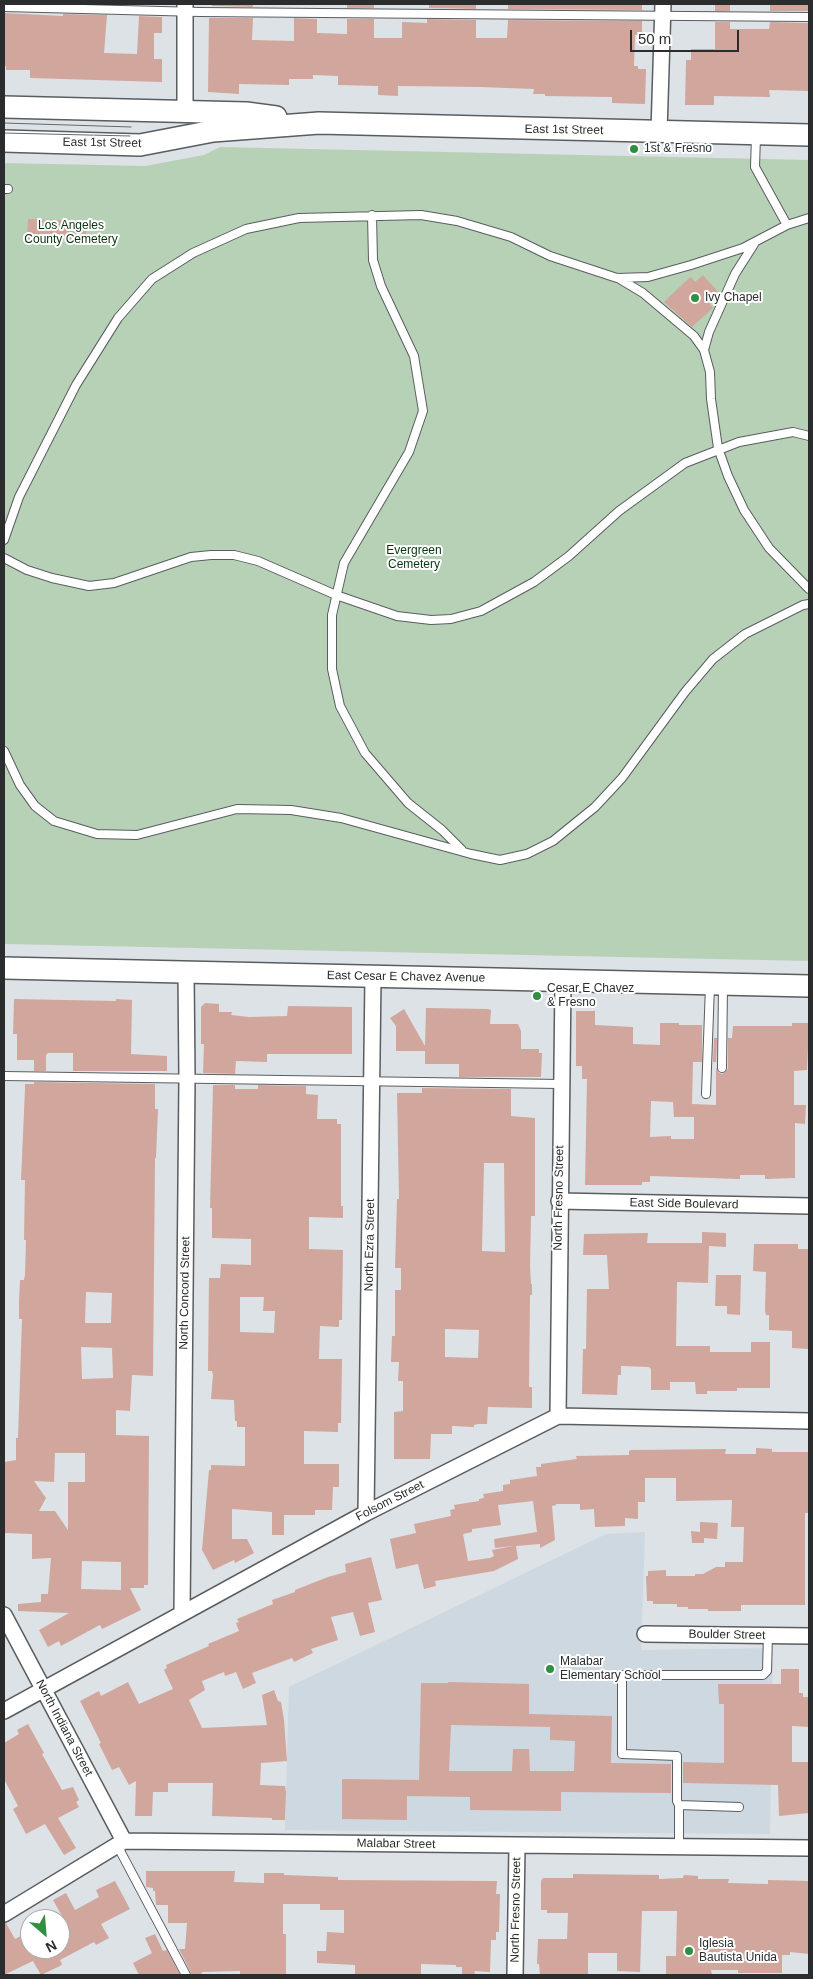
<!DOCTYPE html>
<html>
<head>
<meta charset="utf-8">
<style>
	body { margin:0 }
	#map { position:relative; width:813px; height:1979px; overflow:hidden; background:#dde2e6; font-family:Arial,sans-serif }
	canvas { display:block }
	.frame { position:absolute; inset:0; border:5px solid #2a2c2d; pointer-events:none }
	.north { position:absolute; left:20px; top:1909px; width:50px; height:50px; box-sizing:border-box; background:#fff; border:1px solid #aaabab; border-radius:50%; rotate:153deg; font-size:14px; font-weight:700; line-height:20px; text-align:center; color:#2a2c2d }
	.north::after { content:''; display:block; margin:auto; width:18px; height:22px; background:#318f42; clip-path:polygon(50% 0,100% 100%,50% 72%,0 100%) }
	.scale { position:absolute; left:630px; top:30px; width:109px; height:22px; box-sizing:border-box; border:2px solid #2a2c2d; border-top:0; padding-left:6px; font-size:15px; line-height:18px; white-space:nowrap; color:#2a2c2d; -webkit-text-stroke:4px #fff; paint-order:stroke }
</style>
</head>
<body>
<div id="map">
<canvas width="813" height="1979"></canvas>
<div class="frame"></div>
<div class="north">N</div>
<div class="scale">50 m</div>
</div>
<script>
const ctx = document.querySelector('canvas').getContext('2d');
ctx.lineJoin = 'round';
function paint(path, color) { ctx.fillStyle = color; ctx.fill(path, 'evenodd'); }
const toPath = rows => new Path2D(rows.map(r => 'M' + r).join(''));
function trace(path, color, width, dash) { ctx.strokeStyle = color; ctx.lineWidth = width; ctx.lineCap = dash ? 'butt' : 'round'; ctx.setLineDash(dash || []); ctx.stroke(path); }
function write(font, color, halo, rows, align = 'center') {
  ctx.font = font + ' Arial,sans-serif'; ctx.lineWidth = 4; ctx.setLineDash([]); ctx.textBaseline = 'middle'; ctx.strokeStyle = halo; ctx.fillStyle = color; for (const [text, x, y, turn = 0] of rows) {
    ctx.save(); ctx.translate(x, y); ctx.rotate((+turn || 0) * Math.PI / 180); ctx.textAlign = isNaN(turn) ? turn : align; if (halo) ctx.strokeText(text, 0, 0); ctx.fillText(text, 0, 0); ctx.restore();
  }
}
const built = toPath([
	[645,1532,641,1650,773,1648,770,1834,285,1830,289,1687,606,1534]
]);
const green = toPath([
	[220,147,809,160,809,961,4,944,4,163,145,166,204,155]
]);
const building = toPath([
	[212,4,253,4,253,7,212,6],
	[347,4,374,4,374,8,347,8],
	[429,4,476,4,476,9,429,8],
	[508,4,642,4,642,10,508,9],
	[715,4,730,4,730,11,715,11],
	[770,4,809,4,809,11,770,11],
	[4,13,63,16,63,14,107,15,104,53,137,54,139,16,162,17,162,33,154,33,154,59,162,59,162,82,30,78,30,70,6,70,6,66,4,66],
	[209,18,253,18,252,40,294,41,294,18,317,19,317,33,347,34,347,19,374,19,374,38,402,38,402,22,427,23,427,19,476,20,476,38,507,38,508,20,642,21,642,35,635,35,634,66,638,66,638,69,646,69,645,104,612,103,612,97,545,96,545,94,533,94,534,89,481,87,398,86,398,96,378,95,378,86,338,85,338,76,313,75,313,79,289,79,289,85,239,84,239,94,208,92],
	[715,22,730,22,730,29,769,29,770,22,809,23,809,91,769,90,770,97,714,96,714,105,685,105,686,60,691,60,691,49,715,49],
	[28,219,86,221,86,240,27,239],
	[703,275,718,292,708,302,713,308,692,327,664,302,687,280,691,277,695,282],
	[14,999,116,1001,116,999,132,1000,131,1054,167,1056,167,1071,73,1071,73,1053,48,1053,46,1055,46,1071,34,1071,34,1060,17,1060,17,1034,13,1034],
	[205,1003,219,1004,219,1012,232,1012,231,1015,249,1017,287,1016,288,1006,352,1007,352,1054,267,1054,267,1062,236,1061,235,1074,203,1073,204,1044,201,1044,201,1007],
	[426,1008,488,1009,491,1010,490,1024,518,1024,521,1031,521,1049,539,1049,539,1053,542,1053,541,1077,459,1077,459,1064,425,1064,425,1051,396,1051,396,1026,390,1018,404,1009,425,1046],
	[576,1011,595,1011,595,1025,633,1027,633,1044,660,1045,660,1023,679,1023,679,1025,702,1025,702,1062,693,1062,692,1104,716,1105,716,1062,713,1062,714,1038,717,1038,716,1068,719,1073,722,1074,728,1069,728,1038,732,1038,733,1026,792,1026,792,1023,809,1023,807,1070,794,1071,794,1105,806,1105,805,1124,795,1123,795,1178,765,1179,765,1175,740,1175,740,1179,650,1176,650,1182,642,1182,642,1185,585,1185,587,1079,582,1079,582,1066,576,1066],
	[651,1101,673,1102,674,1117,694,1117,694,1139,671,1139,671,1136,650,1137],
	[34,1082,155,1084,155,1109,158,1109,156,1158,155,1158,153,1376,132,1375,130,1411,116,1410,116,1435,149,1436,148,1585,144,1585,144,1588,130,1588,141,1610,102,1629,100,1625,96,1627,61,1646,59,1641,48,1647,39,1630,69,1613,18,1611,18,1604,41,1602,41,1594,48,1594,51,1558,32,1559,32,1534,4,1533,5,1462,16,1460,16,1438,18,1438,22,1319,19,1319,19,1301,20,1280,24,1280,25,1275,26,1240,24,1240,25,1180,21,1180,25,1089,25,1084,34,1084],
	[86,1292,112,1293,111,1323,85,1323],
	[81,1347,112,1348,113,1378,82,1379],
	[55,1453,85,1453,85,1482,68,1482,68,1530,55,1511,39,1511,46,1498,34,1481,54,1482],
	[82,1561,121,1562,121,1590,81,1589],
	[213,1085,235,1085,235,1089,258,1089,258,1085,306,1086,306,1094,318,1095,317,1119,337,1119,337,1124,341,1124,341,1206,343,1206,343,1218,309,1217,309,1249,343,1250,342,1320,339,1320,339,1327,320,1326,319,1359,342,1359,341,1423,338,1423,338,1432,304,1431,304,1464,339,1464,339,1487,333,1487,332,1510,315,1510,315,1515,284,1515,284,1535,272,1535,272,1512,232,1509,232,1539,247,1539,254,1553,235,1563,234,1560,213,1570,202,1550,209,1470,211,1470,211,1465,245,1466,245,1427,237,1427,237,1421,235,1421,234,1400,211,1399,213,1375,212,1371,208,1371,209,1278,220,1278,221,1264,251,1265,251,1239,212,1238,212,1208,210,1208],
	[240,1297,264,1297,263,1311,275,1311,274,1333,240,1332],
	[422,1088,511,1089,511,1116,535,1118,535,1216,531,1216,530,1267,531,1284,532,1284,532,1295,530,1295,529,1387,532,1387,532,1408,488,1407,487,1424,478,1424,474,1425,474,1427,452,1426,452,1434,431,1434,430,1459,394,1459,394,1412,403,1411,403,1381,398,1381,399,1362,391,1362,392,1336,395,1336,395,1290,401,1290,401,1268,395,1268,397,1199,399,1199,397,1093,422,1093],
	[484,1163,504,1163,505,1252,482,1251],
	[445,1329,479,1330,478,1358,445,1357],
	[702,1232,726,1233,726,1247,709,1246,708,1283,677,1282,676,1346,710,1346,710,1352,751,1352,751,1342,770,1342,770,1388,737,1388,737,1391,707,1391,707,1394,696,1394,695,1382,670,1382,670,1390,651,1390,651,1369,649,1367,621,1366,621,1375,618,1375,617,1395,582,1394,583,1349,586,1349,587,1289,609,1289,607,1255,583,1255,584,1234,648,1233,647,1243,702,1243],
	[754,1244,798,1244,798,1249,809,1249,809,1349,792,1348,792,1331,769,1330,769,1315,766,1315,765,1311,766,1272,753,1271],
	[716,1275,741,1275,740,1315,727,1314,727,1306,715,1306],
	[756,1448,772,1449,772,1452,809,1452,808,1513,805,1513,805,1605,741,1605,741,1611,708,1611,708,1609,688,1609,688,1607,677,1607,677,1604,653,1604,653,1601,647,1601,646,1576,648,1576,648,1571,666,1570,666,1576,695,1576,695,1574,703,1574,716,1567,725,1567,725,1562,743,1562,744,1527,731,1527,732,1500,676,1501,676,1478,645,1478,645,1502,638,1502,638,1519,625,1518,625,1526,595,1527,594,1509,580,1510,580,1504,556,1504,556,1505,552,1506,555,1540,540,1548,540,1544,516,1546,518,1559,494,1571,435,1581,436,1586,424,1589,418,1564,396,1569,390,1539,416,1533,414,1524,451,1516,450,1510,455,1509,454,1505,479,1501,479,1499,484,1498,483,1494,503,1491,503,1485,510,1484,510,1480,537,1476,536,1467,541,1467,541,1464,577,1459,576,1456,629,1455,629,1451,631,1450,726,1449,725,1454,756,1454],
	[533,1501,537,1532,494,1539,495,1548,513,1546,492,1550,494,1556,490,1558,468,1561,463,1534,472,1532,472,1529,501,1525,498,1505],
	[700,1522,718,1523,717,1539,704,1538,704,1543,692,1543,691,1531,700,1532],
	[371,1557,382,1600,368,1603,375,1632,360,1636,353,1612,331,1617,338,1640,311,1649,313,1653,294,1662,292,1658,252,1673,256,1683,243,1689,236,1672,225,1676,224,1672,202,1681,205,1690,189,1700,202,1728,267,1725,262,1695,274,1690,278,1701,281,1702,284,1720,287,1761,261,1763,260,1785,285,1786,286,1792,285,1820,272,1820,272,1818,212,1816,213,1783,168,1783,168,1792,153,1792,152,1816,135,1816,136,1781,129,1785,119,1767,112,1770,99,1744,101,1743,80,1701,99,1691,101,1696,128,1682,139,1704,173,1689,164,1670,167,1668,166,1665,209,1646,208,1644,239,1631,236,1623,239,1622,237,1619,273,1604,272,1600,295,1592,295,1590,328,1577,346,1572,345,1564],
	[781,1669,799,1669,799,1693,803,1693,803,1697,809,1697,809,1727,792,1726,792,1762,809,1762,809,1813,779,1816,778,1785,683,1783,683,1762,724,1763,724,1704,719,1704,718,1684,781,1684],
	[448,1682,529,1684,529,1714,612,1716,611,1763,671,1764,671,1793,561,1792,561,1811,470,1810,470,1797,407,1796,407,1820,342,1819,342,1779,419,1780,421,1683,448,1683],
	[451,1725,550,1727,550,1740,575,1741,574,1771,530,1771,529,1749,513,1749,512,1771,449,1771],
	[28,1724,44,1753,42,1754,62,1790,73,1787,79,1800,76,1802,79,1807,58,1818,76,1848,64,1855,45,1824,26,1834,13,1809,18,1806,4,1779,4,1743,19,1734,17,1730],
	[146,1871,235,1871,234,1882,264,1883,264,1873,284,1873,284,1875,338,1877,338,1880,497,1881,496,1894,500,1894,499,1932,496,1932,496,1940,491,1940,490,1972,475,1971,474,1975,462,1975,462,1967,456,1967,456,1965,421,1964,421,1975,355,1975,355,1965,317,1963,317,1951,326,1951,327,1932,344,1933,344,1910,320,1910,320,1904,283,1904,283,1934,286,1934,286,1975,240,1975,240,1971,202,1972,201,1975,192,1975,179,1949,185,1949,187,1923,168,1923,168,1905,156,1905,155,1891,153,1891,153,1888,146,1887],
	[573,1874,659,1875,659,1879,683,1878,684,1875,698,1876,698,1879,729,1879,728,1883,768,1884,768,1880,809,1881,809,1954,790,1952,790,1955,782,1955,782,1973,738,1973,738,1970,711,1970,712,1975,666,1975,666,1956,676,1956,677,1911,642,1911,640,1972,617,1971,617,1953,588,1953,588,1975,540,1975,539,1964,537,1964,538,1939,567,1939,568,1913,547,1913,547,1910,541,1910,541,1881,543,1878,573,1878],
	[115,1881,130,1909,101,1924,109,1938,96,1945,94,1942,60,1960,62,1964,60,1966,41,1975,33,1961,4,1975,4,1923,6,1923,15,1939,30,1931,30,1949,60,1949,60,1917,62,1916,53,1900,66,1893,75,1910,99,1897,96,1890],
	[155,1934,163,1951,167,1950,180,1975,139,1975,133,1963,152,1953,145,1938]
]);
const lane = toPath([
	[4,7,200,12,809,17],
	[756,136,755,167,787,225],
	[4,189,8,189],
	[372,215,373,260,381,286,414,356,423,411,409,452,344,563,332,615,332,669,340,706,365,753,408,803,442,830,462,850],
	[618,278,643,293,694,336,704,350,710,372,711,399,718,448,728,476,744,510,769,548,809,589],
	[704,350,709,332,735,274,754,244],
	[4,540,19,497,76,385,118,318,152,279,193,253,246,229,299,218,421,215,457,221,511,237,550,256,617,278,648,277,691,265,743,248,787,225,809,218],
	[4,558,27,570,52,578,89,586,114,583,191,557,211,555,234,555,258,561,336,595,397,616,431,620,451,619,481,611,534,582,569,556,619,511,685,463,739,442,793,432,809,436],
	[4,751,20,785,35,806,54,821,97,834,137,835,237,809,291,810,341,818,471,854,500,860,527,854,553,841,595,807,622,778,685,692,713,659,745,634,803,605,809,604],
	[722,1068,723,987],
	[4,1076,561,1084],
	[706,1094,710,986],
	[679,1805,677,1801,677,1756,622,1754,622,1675,763,1675,767,1671,768,1635],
	[117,1845,186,1975],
	[679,1847,679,1805,739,1807]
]);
const street = toPath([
	[185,4,185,113],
	[659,132,663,4],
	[559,1201,809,1206],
	[558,1416,563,981],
	[366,1513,373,977],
	[182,1613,187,1078,186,972],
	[4,1615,124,1841],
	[645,1634,809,1636],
	[4,1711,366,1513,558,1416,809,1421],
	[4,1914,124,1841,809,1848],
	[515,1975,517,1846]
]);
const secondary = toPath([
	[4,107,246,113,276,117],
	[4,141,140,145,213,131,319,123,809,135],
	[4,968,809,986]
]);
const tram = toPath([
	[4,123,131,127],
	[4,133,130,136]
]);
const markers = [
	[634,149,5,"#318f42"],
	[695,298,5,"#318f42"],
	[537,996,5,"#318f42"],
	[550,1669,5,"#318f42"],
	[689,1951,5,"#318f42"]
];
const streetNames = [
	["East 1st Street",564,130,1],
	["East 1st Street",102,143,1],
	["East Cesar E Chavez Avenue",406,977,1],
	["North Fresno Street",559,1198,-89],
	["East Side Boulevard",684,1204,1],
	["North Ezra Street",370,1245,-89],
	["North Concord Street",185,1293,-89],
	["Folsom Street",390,1501,-27],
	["Boulder Street",727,1635,1],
	["North Indiana Street",64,1728,62],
	["Malabar Street",396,1844,1],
	["North Fresno Street",516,1910,-89]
];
const poiNames = [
	["1st & Fresno",644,149],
	["Ivy Chapel",705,298],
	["Cesar E Chavez",547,989],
	["& Fresno",547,1003],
	["Malabar",560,1662],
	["Elementary School",560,1676],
	["Iglesia",699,1944],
	["Bautista Unida",699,1958]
];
const parkNames = [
	["Los Angeles",71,226],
	["County Cemetery",71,240],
	["Evergreen",414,551],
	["Cemetery",414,565]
];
paint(built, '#cdd8e1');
paint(green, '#b7d1b7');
paint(building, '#d1a69d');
trace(lane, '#595d60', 10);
trace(street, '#595d60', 18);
trace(secondary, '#595d60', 24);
trace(lane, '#fff', 8);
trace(street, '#fff', 15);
trace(secondary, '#fff', 21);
trace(tram, '#65686a', 1);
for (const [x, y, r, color] of markers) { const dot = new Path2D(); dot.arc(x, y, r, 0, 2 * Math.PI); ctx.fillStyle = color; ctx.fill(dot); trace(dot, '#fff', 2); }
write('12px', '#2a2c2d', '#fff', streetNames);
write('12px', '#2a2c2d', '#fff', poiNames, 'left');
write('12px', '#07360e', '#fff', parkNames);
</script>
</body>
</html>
